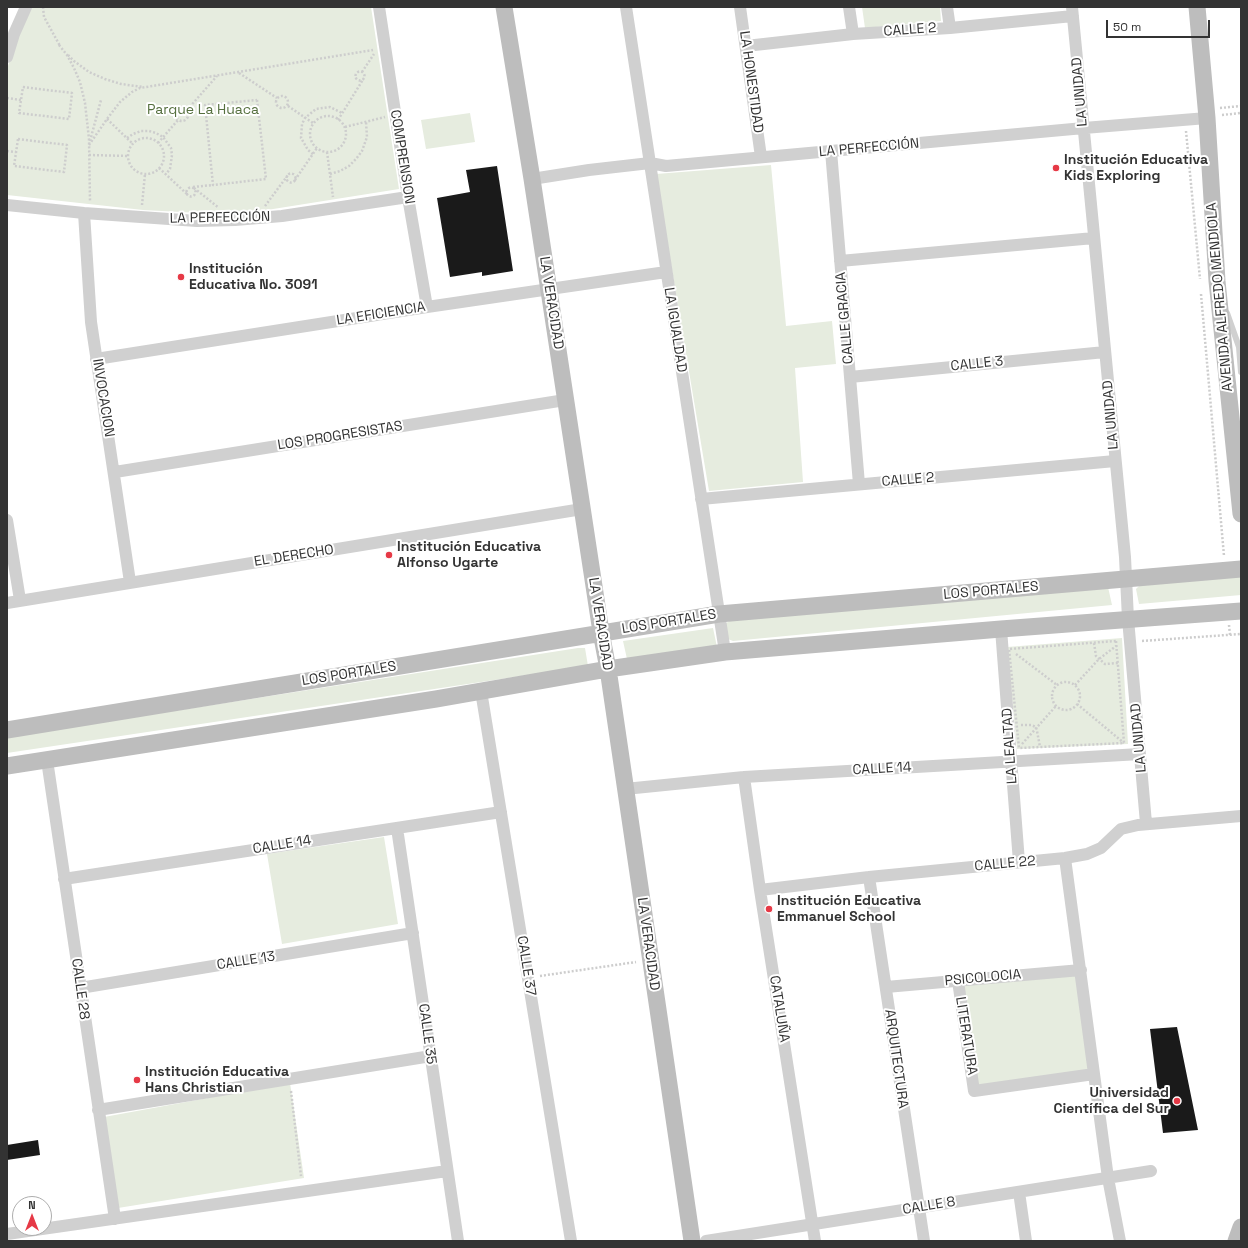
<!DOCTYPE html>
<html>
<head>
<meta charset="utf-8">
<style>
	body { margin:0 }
	#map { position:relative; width:1248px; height:1248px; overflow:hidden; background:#fff; font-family:"Space Grotesk",sans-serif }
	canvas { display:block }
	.frame { position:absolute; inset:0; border:8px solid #333; pointer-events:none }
	.north { position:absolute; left:12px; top:1196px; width:40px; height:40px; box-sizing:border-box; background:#fff; border:1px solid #adadad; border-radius:50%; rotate:0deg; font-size:11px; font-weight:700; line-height:16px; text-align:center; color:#333 }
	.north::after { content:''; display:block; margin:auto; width:14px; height:18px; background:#e63946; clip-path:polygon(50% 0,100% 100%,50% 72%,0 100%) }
	.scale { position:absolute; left:1106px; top:20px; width:104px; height:18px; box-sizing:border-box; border:2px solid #333; border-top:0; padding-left:5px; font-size:12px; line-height:14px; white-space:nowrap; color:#333; -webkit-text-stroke:3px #fff; paint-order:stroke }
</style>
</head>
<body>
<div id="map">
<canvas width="1248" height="1248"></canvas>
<div class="frame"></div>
<div class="north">N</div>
<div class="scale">50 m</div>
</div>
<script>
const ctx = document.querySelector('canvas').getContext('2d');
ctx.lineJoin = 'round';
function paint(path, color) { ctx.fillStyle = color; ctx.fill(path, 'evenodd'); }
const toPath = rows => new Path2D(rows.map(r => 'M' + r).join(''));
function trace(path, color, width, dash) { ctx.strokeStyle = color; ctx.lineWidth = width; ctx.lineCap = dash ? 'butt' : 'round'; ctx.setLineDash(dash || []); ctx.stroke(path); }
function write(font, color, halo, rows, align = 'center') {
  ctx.font = font + ' "Space Grotesk",sans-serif'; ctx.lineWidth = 4; ctx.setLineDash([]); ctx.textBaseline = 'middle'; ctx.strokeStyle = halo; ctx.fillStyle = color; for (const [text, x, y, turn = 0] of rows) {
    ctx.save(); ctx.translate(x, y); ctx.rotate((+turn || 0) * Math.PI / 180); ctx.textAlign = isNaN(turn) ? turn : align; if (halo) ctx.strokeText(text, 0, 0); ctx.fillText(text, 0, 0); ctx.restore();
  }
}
const green = toPath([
	[31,7,371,7,399,189,248,213,200,213,143,210,7,195,7,69,17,38],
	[862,7,940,7,941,21,865,28],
	[470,113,475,142,426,149,421,120],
	[771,165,786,326,832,321,836,364,795,368,803,482,709,491,656,174],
	[1240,576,1241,595,1139,604,1136,589,1140,585],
	[1108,587,1112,605,733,641,728,639,724,625,729,621],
	[713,628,717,647,627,659,623,641],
	[1122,638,1128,744,1017,749,1007,647],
	[578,648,585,648,588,666,7,753,7,737],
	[384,837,398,924,282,944,267,854],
	[1077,974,1090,1071,977,1086,961,984],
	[290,1083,304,1178,118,1208,104,1117]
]);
const building = toPath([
	[497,166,513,271,482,276,482,272,450,277,437,198,470,192,466,170],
	[1177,1027,1198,1130,1163,1133,1150,1029],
	[38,1140,40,1155,7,1160,7,1145]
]);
const path = toPath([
	[43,7,44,17,60,46],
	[59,45,67,55,74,68,80,82,85,103,89,139,90,201],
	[68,55,74,61,89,72,105,79,121,84,143,87],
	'355.5 76a4.5 4.5 0 1 1 9 0a4.5 4.5 0 1 1-9 0Z',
	[362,72,374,54],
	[239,73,277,98],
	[23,87,72,93,69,119,19,113,23,87],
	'276 102a6 6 0 1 1 12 0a6 6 0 1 1-12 0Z',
	[7,98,21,100],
	[257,100,266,179,213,185,205,105,257,100],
	[288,106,313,123],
	[1220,108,1241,106],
	'176 115a6 6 0 1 1 12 0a6 6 0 1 1-12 0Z',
	[187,110,217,76],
	[1222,115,1241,113],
	'310 134a18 18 0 1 1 36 0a18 18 0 1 1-36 0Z',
	[107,119,133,144],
	[338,120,364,78],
	[345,127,385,117],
	[1186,131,1200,279],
	[127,138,133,134,141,131,149,131,156,133,163,137,171,148,172,155,170,169,166,174],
	'128 156a18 18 0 1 1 36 0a18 18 0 1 1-36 0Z',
	[18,139,67,145,64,172,14,166,18,139],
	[90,141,101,100],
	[158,143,178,120],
	[89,145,107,119,120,102,132,92,140,88,373,50],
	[7,151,16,152],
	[327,152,333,197],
	[313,154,308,150,301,138,302,124,305,118,316,109,330,107,342,113],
	[89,155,128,156],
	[159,168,188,195],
	'286.5 178a4.5 4.5 0 1 1 9 0a4.5 4.5 0 1 1-9 0Z',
	[330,174,340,171,349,166,356,159,362,151,367,137,366,122],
	[295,180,317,148],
	[193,187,213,185],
	'186.5 192a4.5 4.5 0 1 1 9 0a4.5 4.5 0 1 1-9 0Z',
	[194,188,219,208],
	[142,205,145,174],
	[265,206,288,175],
	[1201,294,1224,556],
	[1229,625,1230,635],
	[1116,641,1124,743,1019,748,1009,649,1116,641],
	[1142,641,1241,634],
	[1094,643,1096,656,1105,664,1118,663],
	[1016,654,1057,685],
	'1052 696a14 14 0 1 1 28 0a14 14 0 1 1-28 0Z',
	[1075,685,1099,659,1116,646],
	[1077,704,1124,743],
	[1021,725,1031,725,1036,727,1037,731,1040,747],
	[1022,744,1056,706],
	[540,976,636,962],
	[291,1091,301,1176]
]);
const lane = toPath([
	[1227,313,1239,347,1241,372]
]);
const street = toPath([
	[379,7,408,197,427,307],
	[626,7,725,652],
	[740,7,761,157],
	[849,7,853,34],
	[947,7,950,28],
	[1072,7,1125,557,1128,619,1146,823],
	[746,46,853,34,950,28,1073,16],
	[7,57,14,34,26,7],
	[831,151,859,484],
	[532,179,589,170,650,163,666,166,1084,128,1207,118],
	[7,205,84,213,197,221,235,220,282,216,408,197],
	[84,213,91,322,130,582],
	[840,261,1094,238],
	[96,359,427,307,666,272],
	[850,377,1105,352],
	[115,472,565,400],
	[701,499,1115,461],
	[7,520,20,600],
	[7,603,582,509],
	[1001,629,1019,862],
	[481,691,571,1241],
	[47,760,115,1219],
	[744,777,760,890,815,1241],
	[625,789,744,777,1140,754],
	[397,828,458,1241],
	[1065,858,1108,1178,1120,1241],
	[869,877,924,1241],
	[64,879,501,812],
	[760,890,869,877,1065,858,1087,854,1101,848,1121,829,1138,825,1241,816],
	[958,981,974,1091,1094,1074],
	[886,987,1081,970],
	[80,988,413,933],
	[98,1110,431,1056],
	[1019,1192,1026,1241],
	[7,1234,447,1171],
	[706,1241,1151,1171]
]);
const secondary = toPath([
	[504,7,532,179,601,632,608,669,692,1241],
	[1197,7,1207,118,1217,281,1241,514],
	[7,730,719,614,1241,569],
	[7,766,436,699,608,669,725,652,1001,629,1241,611],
	[1236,1241,1241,1227]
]);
const markers = [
	[1056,168,4,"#e63946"],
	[181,277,4,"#e63946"],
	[389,555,4,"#e63946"],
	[769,909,4,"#e63946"],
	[137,1080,4,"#e63946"],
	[1177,1101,4,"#e63946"]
];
const streetNames = [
	["CALLE 2",910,30,-4],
	["LA HONESTIDAD",751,82,82],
	["LA UNIDAD",1080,92,-95],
	["LA PERFECCIÓN",869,148,-5],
	["COMPRENSION",402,157,81],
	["LA PERFECCIÓN",220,218,-1],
	["AVENIDA ALFREDO MENDIOLA",1220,297,-95],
	["LA VERACIDAD",551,303,81],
	["LA EFICIENCIA",381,314,-9],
	["CALLE GRACIA",845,318,-95],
	["LA IGUALDAD",675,330,81],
	["CALLE 3",977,364,-6],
	["INVOCACION",103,398,81],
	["LA UNIDAD",1111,415,-95],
	["LOS PROGRESISTAS",340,436,-9],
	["CALLE 2",908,480,-5],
	["EL DERECHO",294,556,-9],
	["LOS PORTALES",991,591,-5],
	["LOS PORTALES",669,622,-9],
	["LA VERACIDAD",600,624,81],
	["LOS PORTALES",349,674,-9],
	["LA UNIDAD",1139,738,-95],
	["LA LEALTAD",1010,746,-94],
	["CALLE 14",882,769,-3],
	["CALLE 14",282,845,-9],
	["CALLE 22",1005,864,-5],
	["LA VERACIDAD",648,944,82],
	["CALLE 13",246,961,-9],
	["CALLE 37",526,966,81],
	["PSICOLOCIA",983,978,-5],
	["CALLE 28",80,989,82],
	["CATALUÑA",779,1009,81],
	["CALLE 35",427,1034,82],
	["LITERATURA",966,1036,81],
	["ARQUITECTURA",896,1059,82],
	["CALLE 8",929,1206,-9]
];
const parkNames = [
	["Parque La Huaca",203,110]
];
const poiNames = [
	["Institución Educativa",1064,160],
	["Kids Exploring",1064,176],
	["Institución",189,269],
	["Educativa No. 3091",189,285],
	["Institución Educativa",397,547],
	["Alfonso Ugarte",397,563],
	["Institución Educativa",777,901],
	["Emmanuel School",777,917],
	["Institución Educativa",145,1072],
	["Hans Christian",145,1088],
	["Universidad",1169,1093,"right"],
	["Científica del Sur",1169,1109,"right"]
];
paint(green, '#e6ecdf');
paint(building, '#1a1a1a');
trace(path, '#cdcdcd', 2.5, [2, 2]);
trace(lane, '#d0d0d0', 6);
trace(street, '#d0d0d0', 12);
trace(secondary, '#bdbdbd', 17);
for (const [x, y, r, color] of markers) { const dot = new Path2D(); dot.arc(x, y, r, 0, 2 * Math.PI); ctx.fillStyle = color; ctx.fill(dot); trace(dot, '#fff', 1.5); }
write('14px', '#333', '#fff', streetNames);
write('14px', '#56703f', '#fff', parkNames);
write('bold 14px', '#333', '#fff', poiNames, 'left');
</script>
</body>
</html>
